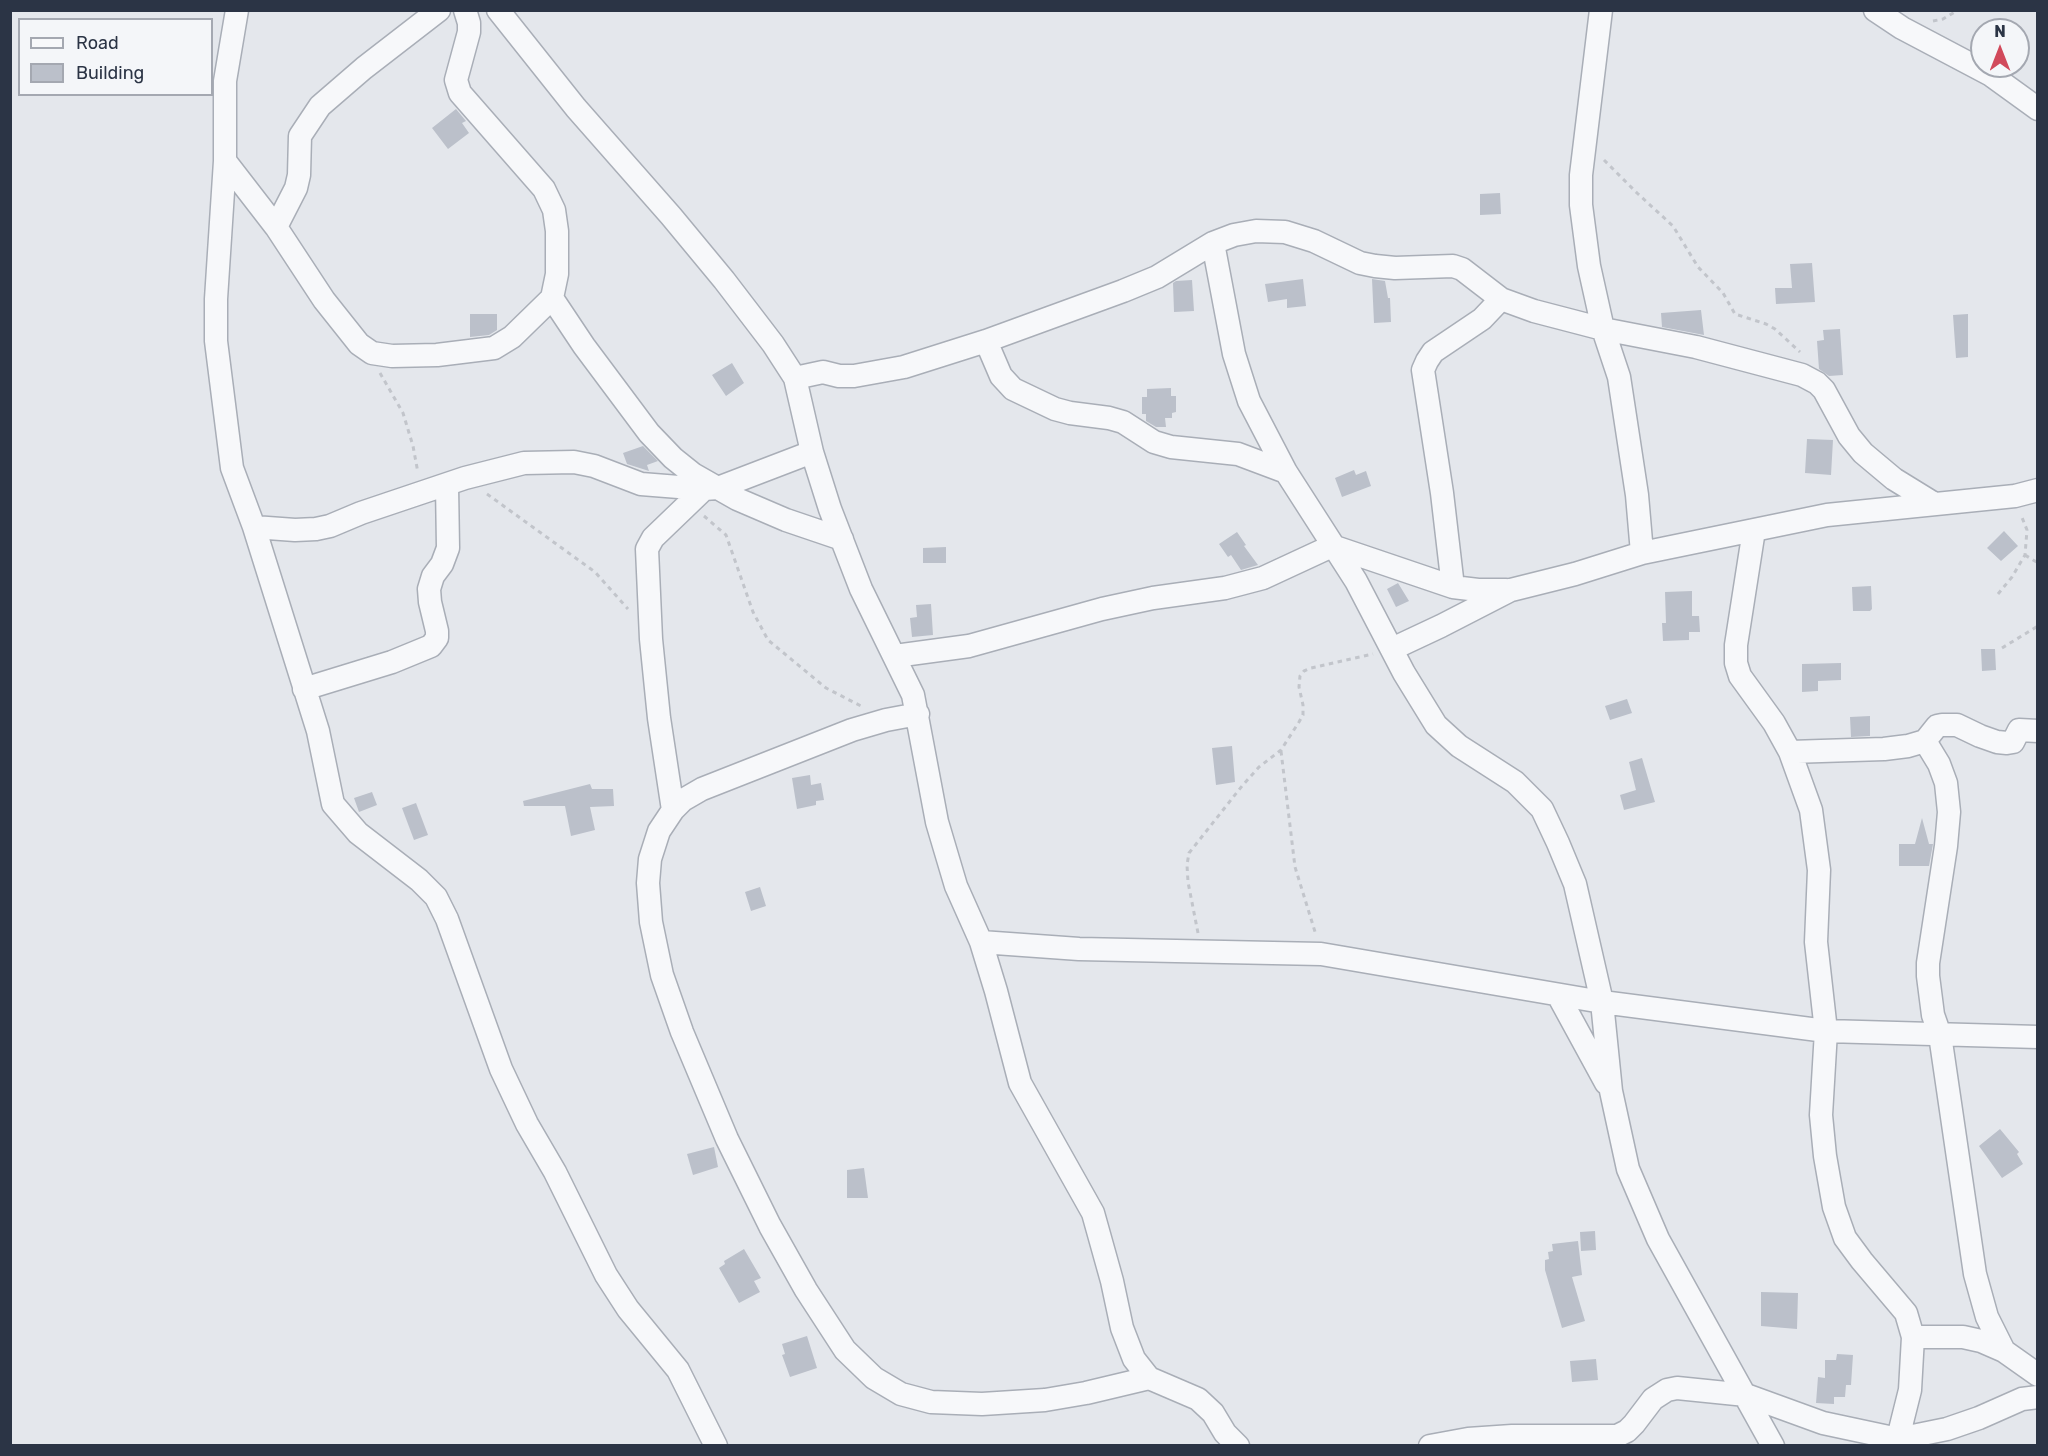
<!DOCTYPE html>
<html>
<head>
<meta charset="utf-8">
<style>
	body { margin:0 }
	#map { position:relative; width:2048px; height:1456px; overflow:hidden; background:#e4e7ec; font-family:Rubik,sans-serif }
	canvas { display:block }
	.frame { position:absolute; inset:0; border:12px solid #2b3445; pointer-events:none }
	.legend { position:absolute; left:18px; top:18px; width:195px; height:78px; box-sizing:border-box; background:#f4f6f9; border:2px solid #a4a8b1; margin:0; padding:8px 10px; list-style:none; font-size:18px; color:#2b3445 }
	.legend li { display:flex; align-items:center; gap:12px; height:30px }
	.legend b { width:30px; border:2px solid #a4a8b1 }
	.north { position:absolute; left:1970px; top:18px; width:60px; height:60px; box-sizing:border-box; background:#f4f6f9; border:2px solid #a4a8b1; border-radius:50%; rotate:0deg; font-size:16px; font-weight:700; line-height:24px; text-align:center; color:#2b3445 }
	.north::after { content:''; display:block; margin:auto; width:21px; height:27px; background:#d1495b; clip-path:polygon(50% 0,100% 100%,50% 72%,0 100%) }
</style>
</head>
<body>
<div id="map">
<canvas width="2048" height="1456"></canvas>
<div class="frame"></div>
<ul class="legend">
<li><b style="height:8px;background:#f7f8fa"></b>Road</li>
<li><b style="height:16px;background:#bbc0ca"></b>Building</li>
</ul>
<div class="north">N</div>
</div>
<script>
const ctx = document.querySelector('canvas').getContext('2d');
ctx.lineJoin = 'round';
function paint(path, color) { ctx.fillStyle = color; ctx.fill(path, 'evenodd'); }
const toPath = rows => new Path2D(rows.map(r => 'M' + r).join(''));
function trace(path, color, width, dash) { ctx.strokeStyle = color; ctx.lineWidth = width; ctx.lineCap = dash ? 'butt' : 'round'; ctx.setLineDash(dash || []); ctx.stroke(path); }
const building = toPath([
	[456,109,466,121,462,123,469,133,448,149,432,128],
	[1500,193,1501,214,1480,215,1480,194],
	[1812,263,1815,302,1776,304,1775,288,1792,288,1790,264],
	[1303,279,1306,306,1287,308,1287,299,1268,302,1265,284],
	[1372,279,1385,281,1388,298,1390,298,1391,322,1374,323],
	[1192,280,1194,311,1174,312,1173,283,1176,281],
	[1701,310,1704,335,1662,327,1661,313],
	[470,314,497,314,497,330,489,335,470,337],
	[1968,314,1968,357,1956,358,1953,315],
	[1840,329,1843,375,1829,376,1819,369,1817,341,1824,340,1823,330],
	[732,363,744,383,726,396,712,375],
	[1171,388,1171,396,1176,396,1176,412,1172,413,1172,418,1165,418,1166,427,1156,427,1146,421,1146,414,1142,414,1142,397,1147,397,1147,389],
	[1807,439,1833,440,1831,475,1805,473],
	[643,446,658,461,647,465,649,471,627,464,623,453],
	[1354,470,1356,475,1366,471,1371,486,1342,497,1335,478],
	[2004,531,2018,546,2001,561,1987,548],
	[1237,532,1246,545,1244,546,1258,565,1241,570,1231,555,1228,557,1219,544],
	[946,547,946,563,923,563,923,548],
	[1398,583,1409,601,1396,607,1387,589],
	[1871,586,1872,609,1870,611,1853,611,1852,587],
	[1692,591,1692,616,1699,616,1700,632,1689,632,1689,640,1663,641,1662,623,1666,623,1665,592],
	[931,604,933,635,912,637,910,618,917,617,916,605],
	[1981,649,1995,649,1996,670,1982,671],
	[1841,663,1841,680,1818,681,1818,691,1802,692,1802,664],
	[1627,699,1632,713,1610,720,1605,706],
	[1870,716,1870,736,1851,737,1850,717],
	[1232,746,1235,782,1216,785,1212,748],
	[1642,758,1655,802,1624,810,1620,795,1636,790,1629,762],
	[810,775,811,785,821,783,824,800,816,801,816,805,797,809,792,778],
	[590,784,592,789,613,789,614,806,590,807,595,830,571,836,565,806,524,806,523,801],
	[372,792,377,805,359,812,354,798],
	[416,803,428,835,414,840,402,808],
	[1922,818,1929,844,1933,844,1929,866,1899,866,1899,844,1915,844],
	[760,887,766,906,751,911,745,892],
	[2000,1129,2019,1152,2017,1154,2023,1164,2002,1178,1979,1146],
	[714,1147,718,1167,693,1175,687,1154],
	[864,1168,868,1198,847,1198,847,1170],
	[1595,1231,1596,1250,1581,1251,1580,1232],
	[1578,1241,1582,1275,1572,1277,1585,1321,1562,1328,1545,1270,1545,1260,1549,1259,1548,1252,1553,1251,1552,1244],
	[744,1249,761,1278,754,1281,760,1292,739,1303,719,1268,725,1264,724,1261],
	[1761,1292,1798,1293,1797,1329,1761,1326],
	[807,1336,817,1368,790,1377,782,1355,785,1354,782,1344],
	[1837,1354,1853,1355,1851,1385,1846,1385,1845,1397,1834,1397,1834,1404,1816,1403,1818,1377,1825,1378,1825,1360,1836,1360],
	[1596,1359,1598,1380,1572,1382,1570,1361]
]);
const path = toPath([
	[1933,21,1943,19,1958,10],
	[1604,160,1637,193,1673,226,1698,267,1723,293,1735,314,1766,324,1775,329,1800,352],
	[380,373,403,413,413,446,418,473],
	[487,494,595,572,628,609],
	[704,516,726,535,753,612,768,640,826,688,861,706],
	[2025,555,2038,563],
	[1998,594,2012,577,2025,555,2027,530,2021,515],
	[2002,648,2038,626],
	[1281,751,1295,867,1316,935],
	[1198,933,1188,882,1187,865,1189,853,1242,786,1259,767,1281,750,1299,722,1303,715,1303,705,1299,687,1300,676,1304,671,1311,668,1373,654]
]);
const street = toPath([
	[237,10,225,81,225,161,216,299,216,341,232,468,254,527,318,731,333,804,358,833,419,880,436,897,447,919,501,1069,527,1124,555,1172,606,1275,628,1309,678,1370,716,1446],
	[498,10,576,108,671,216,724,280,773,344,795,378,812,452,830,509,861,589,913,695,937,822,956,886,981,942,996,991,1020,1083,1093,1213,1112,1281,1122,1328,1134,1359,1149,1378,1198,1399,1213,1413,1225,1433,1238,1446],
	[1601,10,1581,175,1581,205,1589,266,1603,329,1619,377,1637,495,1642,553],
	[1875,10,1902,28,1991,75,2038,109],
	[225,161,276,227,324,300,359,344,372,353,392,356,437,355,494,348,512,337,552,298,557,274,557,231,554,210,544,189,460,93,456,80,469,32,469,23,465,10],
	[276,227,296,188,299,175,300,136,320,106,364,68,439,10],
	[1213,243,1234,354,1249,401,1286,472,1356,581,1404,673,1436,725,1459,746,1515,782,1542,809,1558,843,1575,884,1602,1002,1611,1091,1628,1169,1658,1239,1773,1446],
	[552,298,584,346,649,433,673,458,693,474,737,499,786,520,842,539],
	[986,341,1001,376,1013,389,1055,409,1070,413,1109,418,1123,422,1154,442,1171,447,1238,454,1286,472],
	[795,378,823,372,839,376,854,376,904,367,986,341,1123,291,1157,277,1213,243,1234,235,1256,231,1285,232,1314,241,1360,263,1375,266,1395,268,1453,266,1462,269,1501,299,1534,311,1603,329,1696,347,1802,375,1817,383,1824,390,1849,436,1863,453,1894,479,1933,503],
	[254,527,295,530,316,529,330,526,361,513,465,478,524,463,574,462,594,466,641,484,704,489,718,488,812,452],
	[1754,530,1736,645,1736,663,1740,676,1774,723,1790,752,1811,810,1819,870,1816,942,1826,1031,1821,1115,1825,1156,1834,1207,1845,1238,1862,1261,1906,1313,1913,1337,1910,1390,1896,1446],
	[1453,587,1442,493,1423,370,1427,361,1433,352,1482,319,1501,299],
	[1392,649,1441,626,1511,590,1575,574,1642,553,1827,515,2015,496,2038,490],
	[895,656,969,646,1102,609,1153,598,1225,588,1263,578,1332,546,1453,587,1478,590,1506,590],
	[304,689,392,662,431,646,437,638,437,631,430,602,429,589,433,576,442,564,448,548,447,485],
	[918,714,886,720,852,730,702,789,683,800,673,810,659,831,650,859,648,883,651,922,662,975,682,1032,727,1139,770,1226,806,1290,845,1350,874,1378,901,1394,931,1402,982,1404,1045,1400,1086,1393,1149,1378],
	[1925,741,1939,764,1946,783,1949,812,1946,846,1928,963,1928,976,1933,1015,1940,1035,1975,1274,1987,1317,2004,1351,2038,1375],
	[1790,752,1884,749,1908,746,1925,741,1937,726,1942,725,1957,725,1980,736,1997,742,2007,743,2013,742,2019,730,2038,731],
	[673,810,659,718,651,639,647,549,653,538,704,489],
	[981,942,1079,949,1321,954,1602,1002,1826,1031,2038,1037],
	[1558,995,1606,1083],
	[1913,1337,1963,1337,1981,1341,2004,1351],
	[1430,1446,1468,1439,1512,1436,1617,1436,1627,1431,1634,1424,1653,1399,1667,1390,1677,1388,1746,1395,1823,1423,1898,1439,1947,1429,1979,1418,2022,1399,2038,1397]
]);
paint(building, '#bbc0ca');
trace(street, '#a9aeb7', 25);
trace(path, '#c2c5cb', 3, [4.5, 4.5]);
trace(street, '#f7f8fa', 22);
</script>
</body>
</html>
